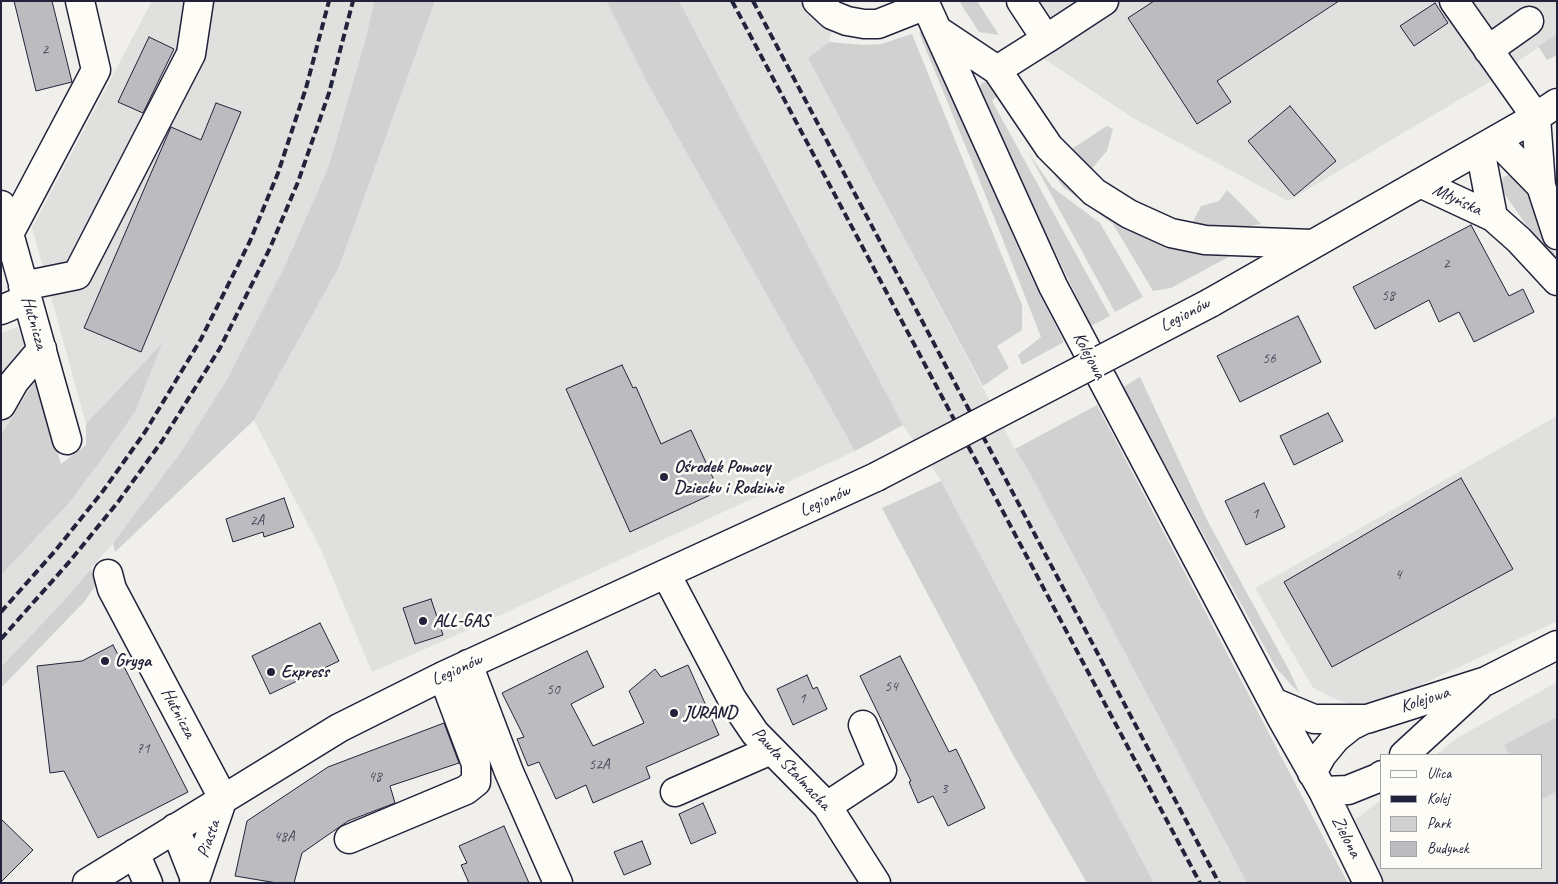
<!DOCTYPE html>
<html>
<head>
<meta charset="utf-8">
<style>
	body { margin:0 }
	#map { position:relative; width:1558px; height:884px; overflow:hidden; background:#f0efec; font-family:Caveat,sans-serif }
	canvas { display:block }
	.frame { position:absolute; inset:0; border:2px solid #22223b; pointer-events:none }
	.legend { position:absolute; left:1380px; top:754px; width:162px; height:115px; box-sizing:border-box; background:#fdfcf7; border:1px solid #a5a5ac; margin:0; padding:6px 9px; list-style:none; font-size:15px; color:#22223b }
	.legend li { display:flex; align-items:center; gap:10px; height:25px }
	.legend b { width:25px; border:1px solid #a5a5ac }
</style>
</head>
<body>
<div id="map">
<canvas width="1558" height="884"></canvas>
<div class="frame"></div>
<ul class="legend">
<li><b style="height:6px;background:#fdfcf7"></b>Ulica</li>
<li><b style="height:6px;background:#22223b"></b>Kolej</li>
<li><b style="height:14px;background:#d2d1d1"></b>Park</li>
<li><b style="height:14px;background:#bcbcc0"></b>Budynek</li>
</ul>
</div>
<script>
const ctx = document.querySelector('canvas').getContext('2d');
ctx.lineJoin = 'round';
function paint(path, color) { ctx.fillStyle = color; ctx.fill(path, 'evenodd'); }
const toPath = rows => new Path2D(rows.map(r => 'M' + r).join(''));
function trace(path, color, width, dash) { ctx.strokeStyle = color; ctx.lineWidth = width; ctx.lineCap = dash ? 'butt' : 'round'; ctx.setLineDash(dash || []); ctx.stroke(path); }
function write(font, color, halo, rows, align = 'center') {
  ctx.font = font + ' Caveat,sans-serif'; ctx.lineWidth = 5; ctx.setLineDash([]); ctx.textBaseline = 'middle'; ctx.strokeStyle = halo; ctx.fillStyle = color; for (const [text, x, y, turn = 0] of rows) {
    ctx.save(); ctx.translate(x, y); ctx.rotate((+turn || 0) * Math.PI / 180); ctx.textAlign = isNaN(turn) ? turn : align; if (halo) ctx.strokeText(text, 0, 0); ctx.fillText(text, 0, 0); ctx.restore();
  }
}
const built = toPath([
	[152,1,374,1,366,38,328,168,287,261,229,376,183,449,113,543,57,608,1,667,1,575,69,503,102,459,135,412,160,345,86,424,32,228],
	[435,1,606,1,645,79,855,451,466,631,372,672,321,550,254,420,339,267],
	[679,1,838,1,829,42,809,58,1015,449,1027,468,1247,883,1154,883,941,481,903,425],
	[1005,1,1557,1,1557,34,1486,84,1288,201,1133,118,1041,57],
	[18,327,36,379,1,435,1,333],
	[1557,416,1557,621,1389,700,1353,705,1335,699,1313,688,1255,588],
	[1557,682,1557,883,1380,883,1351,823,1382,799,1382,868,1542,868,1542,755,1436,755,1457,738]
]);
const green = toPath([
	[374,1,435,1,339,267,254,420,115,552,113,543,183,449,229,376,287,261,328,168,366,38],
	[606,1,679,1,903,425,855,451,645,79],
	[959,1,977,1,999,35,979,32],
	[922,31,1032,279,1064,342,1022,365,1018,355,1041,337,977,174,919,33],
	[912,34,1022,305,1022,330,997,346,1009,368,983,386,808,58,829,42,864,45,881,44],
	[1557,34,1557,55,1547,60,1538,46],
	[991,79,1001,92,992,101,1110,316,1091,326,1028,196,979,88,982,83],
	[1008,101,1068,181,1245,248,1171,288,1153,291,1113,224,1063,187,1003,104],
	[1107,126,1113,129,1107,151,1086,175,1067,152],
	[1028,152,1052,187,1100,223,1143,297,1115,312],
	[1512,174,1521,180,1557,258,1557,264,1553,263,1501,189,1503,177],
	[1227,190,1261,224,1222,232,1191,225,1201,206,1219,201],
	[162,343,135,412,102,459,69,503,1,575,1,435,36,379,61,464,86,445,86,424],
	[1140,377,1207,520,1289,670,1300,694,1276,668,1123,387],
	[1097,405,1328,846,1348,883,1247,883,1027,468,1015,449],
	[941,481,1154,883,1087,883,1012,753,882,508],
	[91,569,95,586,84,602,1,688,1,667,57,608],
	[1557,717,1557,791,1542,799,1542,755,1509,755,1504,745]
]);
const building = toPath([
	[14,1,52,1,72,82,36,91,14,1],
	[1154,1,1339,1,1217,81,1231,102,1197,124,1128,18,1154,1],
	[1435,3,1448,23,1414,46,1400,26,1435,3],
	[149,37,174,49,143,113,118,102,149,37],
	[216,103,241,112,141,352,84,328,171,127,201,140,216,103],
	[1290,106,1336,161,1294,196,1248,141,1290,106],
	[1471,225,1509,296,1523,289,1534,312,1474,342,1459,312,1439,322,1429,300,1375,329,1353,287,1471,225],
	[1298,316,1321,362,1240,402,1217,356,1298,316],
	[622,365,633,388,636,387,661,444,691,430,719,491,630,532,566,389,622,365],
	[1328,413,1343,441,1294,465,1280,436,1328,413],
	[1461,478,1513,569,1332,667,1284,582,1461,478],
	[1264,483,1285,527,1246,545,1225,501,1264,483],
	[284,498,294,527,264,537,263,532,233,542,226,519,284,498],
	[431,599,443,635,415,644,403,608,431,599],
	[320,623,339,661,270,694,252,656,320,623],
	[113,645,188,792,98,838,64,771,50,773,37,666,82,661,113,645],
	[587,651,604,687,571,704,593,746,644,723,629,691,655,669,661,677,688,665,719,735,646,767,650,778,593,803,586,785,556,799,539,762,528,766,517,739,524,737,502,693,587,651],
	[900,656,949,752,956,749,985,808,948,826,933,796,918,803,909,782,911,781,860,676,900,656],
	[807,675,813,689,817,687,827,709,793,725,777,689,807,675],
	[444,723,459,763,390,786,395,803,348,821,302,853,294,883,277,883,235,876,247,821,328,767,444,723],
	[703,803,716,833,691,844,679,814,703,803],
	[1,819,33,850,1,882,1,819],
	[504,826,529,883,469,883,461,865,467,863,459,846,504,826],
	[642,841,651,864,624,875,614,852,642,841]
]);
const minor = toPath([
	[817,1,832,15,847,21,864,24,878,24,926,5],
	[924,1,1053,286,1281,717,1323,791,1368,883],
	[1021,1,1046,39,1104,1],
	[1454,1,1536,117],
	[937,30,997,70,1049,147,1094,192,1129,214,1171,233,1205,240,1312,244],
	[1488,50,1529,21],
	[997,70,1046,39],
	[1536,117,1541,186,1557,235],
	[1496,140,1541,186],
	[1480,149,1493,217],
	[1420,183,1493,217,1519,240,1557,281],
	[1,205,67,440],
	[9,234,96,70,80,1],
	[23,286,77,275,191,54,199,1],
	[1210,303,1536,117,1557,103],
	[1,310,27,299],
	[1,405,14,382,42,349],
	[108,574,112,589,223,798],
	[666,574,732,699,755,733,827,806,876,883],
	[468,664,509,772,558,883],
	[1273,702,1314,719,1367,719,1486,681,1557,645],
	[1404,755,1478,687],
	[1312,773,1322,755,1336,738,1351,726,1365,719],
	[1323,791,1348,790,1378,778,1382,775],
	[675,792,771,750],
	[827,806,882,770,863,725],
	[175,828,195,879],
	[349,839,466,790,476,782,476,764,443,676],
	[135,853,148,883],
	[87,883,339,728,443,676,876,477],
	[194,883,223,798]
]);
const rail = toPath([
	[732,1,1200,883],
	[753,1,1219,883],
	[1,612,55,551,103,491,145,432,201,339,250,241,278,173,306,88,329,1],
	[1,639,70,561,118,502,162,441,220,348,270,248,298,182,329,93,353,1]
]);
const minorBridge = toPath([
	[876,477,1210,303]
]);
const markers = [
	[664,477,5,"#22223b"],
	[423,621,5,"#22223b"],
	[105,661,5,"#22223b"],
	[271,672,5,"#22223b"],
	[674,713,5,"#22223b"]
];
const numberNames = [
	["2",45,50],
	["2",1446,264],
	["58",1388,296],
	["56",1269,359],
	["1",1255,514],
	["2A",257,521],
	["4",1398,575],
	["54",891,687],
	["50",553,690],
	["1",802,699],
	["71",143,749],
	["52A",599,765],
	["48",375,777],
	["3",944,789],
	["48A",284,837]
];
const streetNames = [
	["Młyńska",1457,200,25],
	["Legionów",1185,315,-28],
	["Hutnicza",34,323,74],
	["Kolejowa",1089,356,62],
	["Legionów",825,501,-25],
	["Legionów",457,670,-25],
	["Kolejowa",1425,700,-18],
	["Hutnicza",178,713,62],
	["Pawła Stalmacha",791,769,47],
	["Zielona",1346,837,63],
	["Piasta",209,839,-71]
];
const poiNames = [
	["Ośrodek Pomocy",674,467],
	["Dziecku i Rodzinie",674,488],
	["ALL-GAS",433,621],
	["Gryga",115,661],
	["Express",281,672],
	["JURAND",684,713]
];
paint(built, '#e0e0df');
paint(green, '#d2d1d1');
paint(building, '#bcbcc0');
trace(building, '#22223b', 1);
trace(minor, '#22223b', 31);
trace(minor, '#fdfcf7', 28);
trace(rail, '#22223b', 4, [8, 4]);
trace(minorBridge, '#22223b', 31, []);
trace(minorBridge, '#fdfcf7', 28);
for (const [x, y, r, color] of markers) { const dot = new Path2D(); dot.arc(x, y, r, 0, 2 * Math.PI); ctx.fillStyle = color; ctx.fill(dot); trace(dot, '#fdfcf7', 2); }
write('15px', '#48485c', null, numberNames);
write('18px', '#22223b', '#fdfcf7', streetNames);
write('bold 18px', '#22223b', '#fdfcf7', poiNames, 'left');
</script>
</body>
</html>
